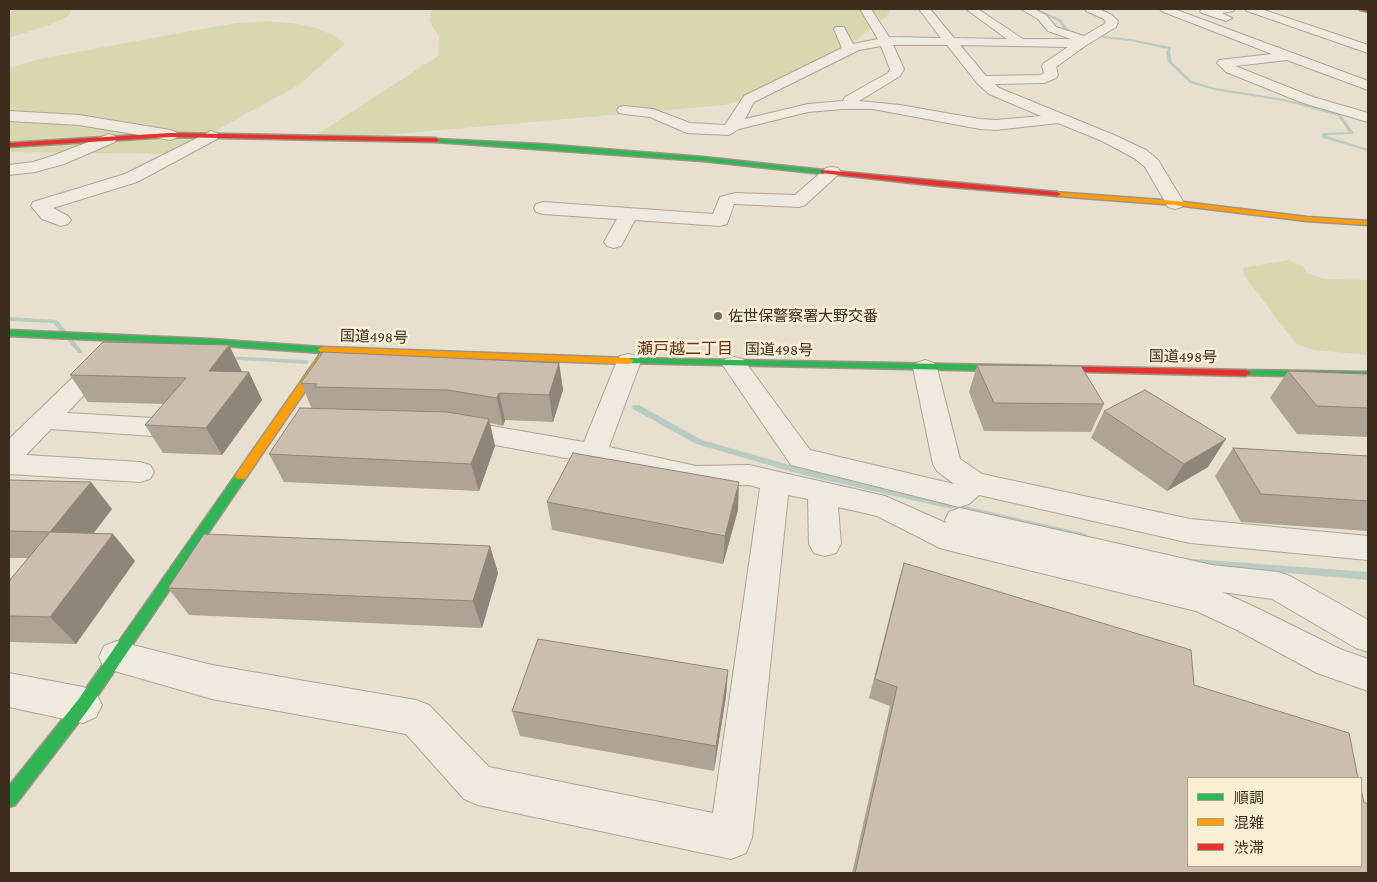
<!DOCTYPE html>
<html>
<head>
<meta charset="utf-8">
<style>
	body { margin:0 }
	#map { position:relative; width:1377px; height:882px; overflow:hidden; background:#e8e0ce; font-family:"Crimson Pro","Noto Sans JP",serif }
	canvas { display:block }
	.frame { position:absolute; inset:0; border:10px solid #3d2d1d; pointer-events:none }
	.legend { position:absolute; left:1187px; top:777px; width:175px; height:90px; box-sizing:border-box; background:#f8efd4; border:1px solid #ada18b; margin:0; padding:6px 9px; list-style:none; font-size:15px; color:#3d2d1d }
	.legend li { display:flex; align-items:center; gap:10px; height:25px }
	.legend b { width:25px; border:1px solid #ada18b }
</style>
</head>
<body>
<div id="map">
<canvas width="1377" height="882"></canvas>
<div class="frame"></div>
<ul class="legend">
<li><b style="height:6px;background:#30b455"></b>順調</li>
<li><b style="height:6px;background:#ff9f0a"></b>混雑</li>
<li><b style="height:6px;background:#e5322d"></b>渋滞</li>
</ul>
</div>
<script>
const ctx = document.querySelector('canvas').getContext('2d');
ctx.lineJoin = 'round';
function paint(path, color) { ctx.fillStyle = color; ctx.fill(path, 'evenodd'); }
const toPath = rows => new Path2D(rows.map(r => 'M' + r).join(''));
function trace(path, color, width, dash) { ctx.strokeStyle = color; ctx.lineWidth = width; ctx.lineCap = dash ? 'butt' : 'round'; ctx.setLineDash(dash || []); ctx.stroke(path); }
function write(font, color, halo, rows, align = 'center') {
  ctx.font = font + ' "Crimson Pro","Noto Sans JP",serif'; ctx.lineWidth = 5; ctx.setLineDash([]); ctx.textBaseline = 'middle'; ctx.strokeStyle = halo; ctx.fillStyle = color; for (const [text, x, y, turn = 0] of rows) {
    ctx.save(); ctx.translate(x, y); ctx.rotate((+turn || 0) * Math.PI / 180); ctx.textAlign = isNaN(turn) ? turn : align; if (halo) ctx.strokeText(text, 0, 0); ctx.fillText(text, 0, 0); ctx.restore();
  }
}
const green = toPath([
	[9,9,70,9,71,12,67,17,49,25,9,38],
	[433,9,890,9,887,16,845,48,770,92,725,105,305,142,438,56,439,37,429,21],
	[267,21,299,24,316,28,335,36,345,44,299,85,173,154,9,152,9,68,40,59,196,30,237,23],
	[1288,260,1303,266,1307,273,1324,279,1368,280,1368,355,1313,350,1295,343,1244,275,1243,268]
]);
const stream = toPath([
	[1033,9,1037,9,1060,19,1069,30,1087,36,1085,37,1067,32,1058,21,1033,9],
	[1103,36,1130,39,1171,47,1170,52,1172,62,1192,81,1215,88,1284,99,1340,114,1354,133,1352,134,1327,135,1327,136,1368,149,1368,151,1323,138,1322,134,1324,133,1349,132,1338,116,1284,101,1214,90,1190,83,1168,62,1166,52,1168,49,1130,41,1102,38,1103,36],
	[9,317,57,320,83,352,82,353,78,353,53,323,9,321,9,317],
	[226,356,306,360,309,362,306,364,224,359,223,358,226,356],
	[633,405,639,405,702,440,807,470,1083,533,1086,534,1087,536,1086,538,1083,539,807,476,696,444,633,409,632,407,633,405],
	[1194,559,1368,572,1368,580,1194,565,1191,564,1190,562,1191,560,1194,559]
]);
const street = toPath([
	[860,9,871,9,889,37,941,38,919,9,930,9,954,38,1007,39,966,9,978,9,1023,39,1071,39,1048,31,1038,19,1021,9,1034,9,1046,15,1056,27,1084,36,1106,23,1104,19,1086,11,1085,9,1099,9,1112,15,1118,21,1116,27,1085,46,1056,67,1058,75,1056,78,1044,83,995,84,999,88,1114,135,1146,150,1158,160,1184,203,1182,207,1175,209,1168,207,1145,167,1134,158,1102,141,1058,123,996,130,980,129,873,109,842,109,808,112,739,129,729,135,687,133,650,117,624,114,619,113,617,110,619,107,624,106,653,109,690,123,725,125,744,96,842,48,834,29,836,27,844,27,853,44,878,39,860,9],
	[893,45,947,45,977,83,989,94,1041,116,996,120,980,119,900,105,859,101,900,76,904,69,893,45],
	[960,45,1068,47,1044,63,1042,66,1044,73,1041,75,986,76,960,45],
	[881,46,890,69,888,73,845,97,843,101,808,104,745,119,754,102,859,50,881,46],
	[1160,9,1174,9,1368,81,1368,90,1287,60,1235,66,1313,97,1368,113,1368,122,1303,103,1226,72,1217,63,1219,60,1272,54,1161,11,1160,9],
	[1202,9,1235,9,1233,11,1222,13,1232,18,1226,21,1202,13,1200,11,1202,9],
	[1245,9,1261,9,1368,45,1368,53,1247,11,1245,9],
	[9,111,79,115,170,130,176,132,178,135,176,138,170,140,79,125,9,121,9,111],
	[211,131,217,133,219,136,217,139,137,182,53,208,68,216,71,220,68,224,61,226,42,219,31,206,33,202,125,174,211,131],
	[109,134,115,136,117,139,115,142,64,164,35,172,9,175,9,165,33,162,52,156,109,134],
	[832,167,838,168,841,172,805,205,799,207,736,204,734,204,727,224,720,226,635,220,621,246,614,248,607,246,604,242,617,219,543,214,536,212,534,208,536,204,543,202,713,214,720,197,735,193,795,195,826,168,832,167],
	[105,353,114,355,117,360,67,413,153,418,163,421,166,427,163,433,153,436,51,429,26,455,140,462,150,465,154,472,150,479,140,482,9,474,9,439,96,355,105,353],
	[629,354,638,356,641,361,609,447,696,466,749,465,775,471,885,496,946,523,945,520,949,512,960,508,1212,565,1278,572,1290,576,1368,620,1368,652,1356,648,1272,599,1222,592,1261,610,1340,649,1368,659,1368,691,1317,673,1237,630,1196,611,951,551,940,548,877,516,838,507,841,544,836,553,825,556,814,553,809,544,808,499,788,495,752,838,746,853,731,859,478,805,464,799,406,734,212,699,104,668,99,657,104,646,117,641,212,665,416,700,429,705,489,767,713,813,760,488,749,485,696,486,593,463,457,438,447,435,443,429,447,423,457,420,584,442,617,361,620,356,629,354],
	[734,357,743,359,810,450,954,484,937,471,933,464,913,368,916,363,925,360,934,363,937,368,960,459,982,474,1190,519,1368,536,1368,560,1190,543,979,495,969,504,959,507,791,465,722,364,725,359,734,357],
	[9,673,83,687,96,693,102,705,96,717,83,723,9,707,9,673]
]);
const fast = toPath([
	[434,139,540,144,703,157,823,170,827,172,823,174,703,161,436,142,434,141,434,139],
	[9,330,210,339,322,347,327,350,322,353,210,345,9,336,9,330],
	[629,358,1051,366,1056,369,1051,372,625,363,624,361,629,358],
	[1246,370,1368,372,1368,378,1242,375,1241,373,1242,371,1246,370],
	[241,472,245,473,247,476,245,479,88,710,15,805,9,807,9,786,78,700,237,473,241,472]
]);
const slow = toPath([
	[1054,192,1175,201,1307,217,1368,221,1368,225,1307,221,1175,205,1057,196,1053,194,1054,192],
	[322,347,629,358,634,361,629,364,324,353,329,356,245,479,237,479,235,476,237,473,320,354,324,353,317,350,322,347]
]);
const jam = toPath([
	[1360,9,1368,10,1368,12,1360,10,1360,9],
	[170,133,436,138,439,140,436,142,170,137,9,147,9,143,170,133],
	[823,170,1057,192,1061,194,1057,196,938,186,821,173,821,171,823,170],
	[1051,366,1246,370,1251,373,1246,376,1047,371,1046,369,1047,367,1051,366]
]);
const wall = toPath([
	[229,345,242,372,249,372,262,400,222,455,163,453,145,425,164,404,88,402,70,375],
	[559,363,563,390,553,422,505,420,503,426,490,423,495,446,479,491,284,482,269,454,312,409,301,383],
	[977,365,1104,404,1091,432,984,431,969,392],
	[1288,371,1368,374,1368,437,1297,434,1270,398],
	[1104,411,1208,467,1167,491,1091,438],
	[1233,448,1368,456,1368,531,1241,522,1215,476],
	[9,480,112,509,94,533,113,534,135,561,76,644,10,642,9,641,9,581,28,558,9,558],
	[547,502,738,510,723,564,552,530],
	[490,546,498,573,482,628,189,615,168,588],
	[904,563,1194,685,1364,802,1368,873,852,873,890,706,869,698,898,583],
	[728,670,726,696,714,771,520,736,512,711]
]);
const shadedWall = toPath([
	[229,345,242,372,209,371],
	[559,363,563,390,553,422,549,395],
	[249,372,262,400,222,455,206,428],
	[499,393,505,420,503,426,497,398],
	[489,419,495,446,479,491,471,464],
	[1226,439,1208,467,1167,491,1184,464],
	[91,482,112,509,73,559,50,532],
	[739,482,738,510,723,564,725,536],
	[113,534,135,561,76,644,50,617],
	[490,546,498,573,482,628,473,601],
	[728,670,726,696,714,771,716,746]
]);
const building = toPath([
	[103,342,229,345,209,371,249,372,206,428,145,425,186,378,70,375,103,342],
	[323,352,559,363,549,395,499,393,497,398,448,390,315,387,317,384,301,383,323,352],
	[977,365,1081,366,1104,404,994,403,977,365],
	[1288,371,1368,374,1368,408,1317,406,1288,371],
	[1145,390,1226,439,1184,464,1104,411,1145,390],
	[300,408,447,412,489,419,471,464,269,454,300,408],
	[1233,448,1368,456,1368,501,1261,494,1233,448],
	[573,453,739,482,725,536,547,502,573,453],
	[9,480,91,482,50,532,9,531,9,480],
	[50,532,113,534,50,617,9,616,9,581,50,532],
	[204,534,490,546,473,601,168,588,204,534],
	[904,563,1191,650,1194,685,1349,733,1358,778,1188,778,1188,866,1361,866,1361,789,1364,802,1368,804,1368,873,855,873,897,687,875,679,904,563],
	[538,639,728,670,716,746,512,711,538,639]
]);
const markers = [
	[718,316,5,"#796c5b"]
];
const poiNames = [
	["佐世保警察署大野交番",728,316]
];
const streetNames = [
	["国道498号",374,337,2],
	["国道498号",779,350,1],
	["国道498号",1183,357,1]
];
const neighbourhoodNames = [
	["瀬戸越二丁目",685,349]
];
paint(green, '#d7d8af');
paint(stream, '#baccc1');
trace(street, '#ada597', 2);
trace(fast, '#9d9486', 3);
trace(slow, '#9d9486', 3);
trace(jam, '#9d9486', 3);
paint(street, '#efeae0');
paint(fast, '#30b455');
paint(slow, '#ff9f0a');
paint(jam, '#e5322d');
paint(wall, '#afa396');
paint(shadedWall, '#8f857a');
paint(building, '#ccbeae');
trace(building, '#8f857a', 1);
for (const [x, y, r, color] of markers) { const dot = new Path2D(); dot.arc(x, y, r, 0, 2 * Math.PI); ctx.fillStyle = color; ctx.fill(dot); trace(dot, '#f8efd4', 2); }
write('15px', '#3d2d1d', '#f8efd4', poiNames, 'left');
write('15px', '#3d2d1d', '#f8efd4', streetNames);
write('16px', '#6d2d19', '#f8efd4', neighbourhoodNames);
</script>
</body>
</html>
